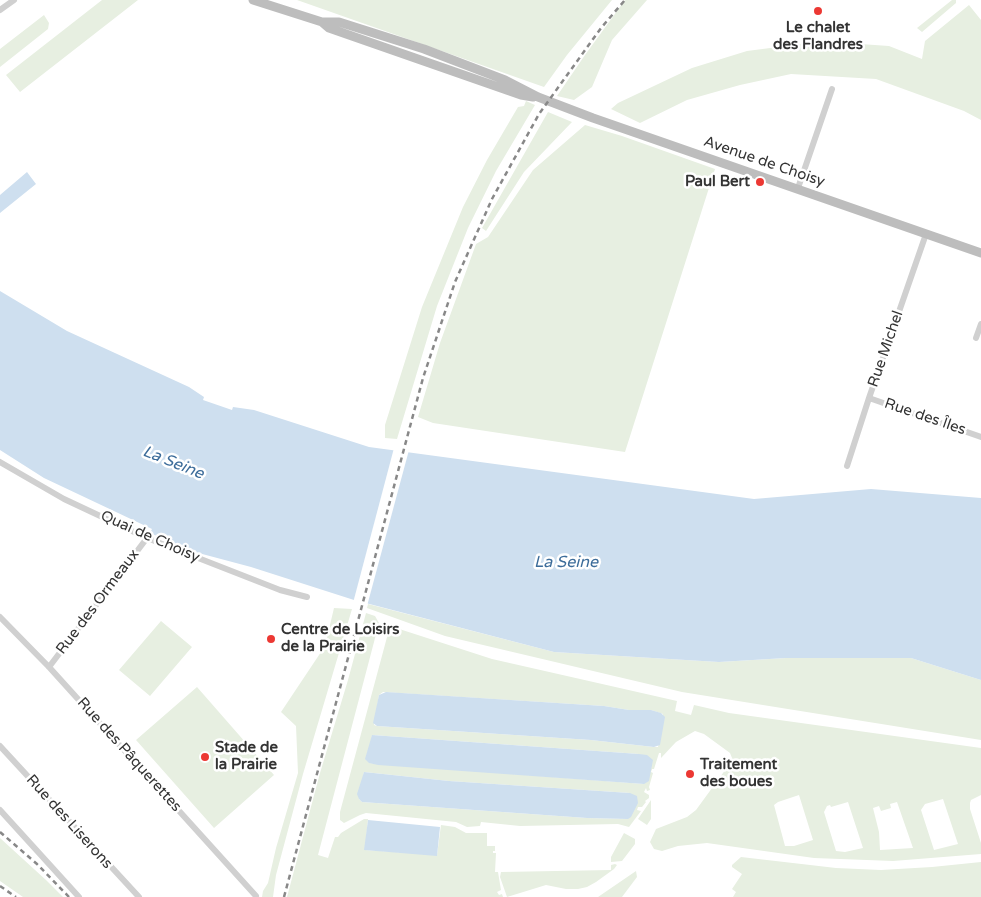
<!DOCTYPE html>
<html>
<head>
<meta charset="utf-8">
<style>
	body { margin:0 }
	canvas { display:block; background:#fff }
</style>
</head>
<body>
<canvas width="981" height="897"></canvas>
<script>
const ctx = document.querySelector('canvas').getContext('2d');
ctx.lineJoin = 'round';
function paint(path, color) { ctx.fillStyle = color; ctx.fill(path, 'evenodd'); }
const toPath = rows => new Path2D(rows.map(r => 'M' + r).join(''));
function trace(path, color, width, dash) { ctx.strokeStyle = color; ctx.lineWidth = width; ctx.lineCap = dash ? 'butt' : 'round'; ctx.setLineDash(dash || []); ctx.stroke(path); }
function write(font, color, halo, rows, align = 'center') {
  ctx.font = font + ' "Varela Round",sans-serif'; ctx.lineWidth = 5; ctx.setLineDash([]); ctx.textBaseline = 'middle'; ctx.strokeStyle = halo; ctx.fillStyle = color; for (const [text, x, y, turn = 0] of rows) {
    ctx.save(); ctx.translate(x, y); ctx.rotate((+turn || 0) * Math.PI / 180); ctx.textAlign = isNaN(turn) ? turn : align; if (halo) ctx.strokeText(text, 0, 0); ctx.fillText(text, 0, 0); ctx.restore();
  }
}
const green = toPath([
	[102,0,138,0,20,92,6,75],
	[297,0,612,0,567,55,544,87],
	[625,0,647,0,612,40,592,87,574,100,557,96,585,55],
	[952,0,956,0,956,3,922,32,917,28],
	[969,5,981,20,981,120,964,111,876,79,791,74,740,85,687,100,640,123,611,109,618,103,692,68,747,51,809,43,846,43,889,46,922,59,925,41],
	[44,15,49,23,48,29,0,67,0,49],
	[526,101,535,105,496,171,468,228,437,306,397,439,385,438,385,425,422,307,463,207,487,160,518,107,524,106],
	[548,112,572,122,524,172,486,231,482,228],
	[585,125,622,136,715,169,625,452,433,423,418,417,440,343,476,244,488,237,533,170],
	[368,604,554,652,719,662,786,658,911,658,981,680,981,740,682,692,445,636,367,608],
	[334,608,352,609,303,774,276,875,273,897,262,897,263,891,268,883,276,848,298,773,296,726,281,712,325,646],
	[366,613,375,616,379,623,318,855,328,858,335,837,338,837,341,833,364,819,368,819,365,850,437,855,441,825,455,827,466,833,487,833,487,846,495,846,495,851,493,851,493,853,496,853,495,872,498,872,501,890,497,892,499,895,502,894,503,897,287,897,320,773,348,680],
	[161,621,192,647,150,696,119,670],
	[390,626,492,659,677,701,675,711,691,715,694,705,729,713,981,748,981,795,971,800,970,803,970,809,981,843,981,854,893,861,814,858,707,843,678,846,662,851,654,849,650,842,656,829,687,817,696,810,731,762,732,758,730,753,704,734,695,731,676,742,661,758,661,753,659,753,654,769,652,769,651,772,653,773,649,787,650,790,647,791,646,788,644,792,649,795,649,798,645,801,646,802,642,807,638,807,637,810,641,811,629,827,618,824,520,826,481,822,480,826,467,827,456,822,366,813,360,815,344,823,340,820,340,812],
	[383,692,604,706,629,710,651,710,663,714,658,747,654,747,591,740,377,726,374,725,379,695],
	[372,735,639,754,644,784,369,763],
	[364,772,449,781,630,793,628,819,587,818,362,802,359,799],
	[799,795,813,840,794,846,785,846,774,805,778,802],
	[943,799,958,844,934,850,921,810,925,804],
	[848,802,863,848,845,852,836,851,824,812,827,806,830,805,831,807],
	[897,802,913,848,880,850,879,832,873,808,879,806,881,811,891,808,890,804],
	[197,687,274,775,214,828,136,740],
	[651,800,651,819,647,825,638,819],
	[624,833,635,839,635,844,622,861,611,862,611,857],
	[0,838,46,880,63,897,23,897,0,881],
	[741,857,836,868,881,870,932,867,981,862,981,897,733,897,736,892,732,889,742,874,732,867,732,865],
	[615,864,617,865,614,869,596,882,587,887,578,889,566,889,546,885,507,897,500,877,501,872,611,870,611,865],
	[636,871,637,877,622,897,598,897]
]);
const water = toPath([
	[27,172,36,184,0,213,0,195],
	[0,291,67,331,189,387,204,397,203,400,232,410,233,407,254,410,369,447,754,499,871,489,981,498,981,680,911,658,786,658,719,662,554,652,354,600,251,567,191,551,150,533,152,529,44,478,0,450],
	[386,692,604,706,629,710,651,710,661,713,665,717,660,745,654,747,591,740,377,726,373,723,379,695],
	[372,735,639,754,647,755,653,760,649,781,644,784,378,765,369,763,365,759],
	[364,772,449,781,630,793,637,796,638,803,631,817,628,819,587,818,362,802,359,799,357,794],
	[368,820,440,827,437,856,364,850]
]);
const pier = toPath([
	[394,448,409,450,367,606,353,603]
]);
const street = toPath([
	[0,10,14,0],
	[798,188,832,89],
	[976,338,981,324],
	[869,398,981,437],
	[0,462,64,499,147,538,280,590,307,597],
	[847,466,869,398,926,234],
	[0,617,49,667,256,896],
	[49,667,147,538],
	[0,746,139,897],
	[0,810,79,897]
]);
const secondary = toPath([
	[253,0,322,22,329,28,521,95,533,97],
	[322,22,339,22,424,49,505,80,538,97,593,118,981,253]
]);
const rail = toPath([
	[0,832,37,864,69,897],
	[0,886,16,897],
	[284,897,423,378,455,282,492,199,539,114,601,28,625,0]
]);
const markers = [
	[818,11,5,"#ec3833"],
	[760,182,5,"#ec3833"],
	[271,639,5,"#ec3833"],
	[205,757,5,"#ec3833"],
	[690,774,5,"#ec3833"]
];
const poiNames = [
	["Le chalet",818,28,"center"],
	["des Flandres",818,45,"center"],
	["Paul Bert",750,182,"right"],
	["Centre de Loisirs",281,630],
	["de la Prairie",281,647],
	["Stade de",215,748],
	["la Prairie",215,765],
	["Traitement",700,765],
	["des boues",700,782]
];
const streetNames = [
	["Avenue de Choisy",764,162,19],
	["Rue Michel",886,349,-71],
	["Rue des Îles",925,417,19],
	["Quai de Choisy",150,537,24],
	["Rue des Ormeaux",98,602,-53],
	["Rue des Pâquerettes",129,755,48],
	["Rue des Liserons",69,822,48]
];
const waterNames = [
	["La Seine",173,463,22],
	["La Seine",566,563]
];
paint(green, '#e7efe1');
paint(water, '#cedfef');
paint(pier, '#fff');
trace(street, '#d0d0d0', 6);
trace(secondary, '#bdbdbd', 9);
trace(rail, '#888', 2.5, [5, 4]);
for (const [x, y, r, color] of markers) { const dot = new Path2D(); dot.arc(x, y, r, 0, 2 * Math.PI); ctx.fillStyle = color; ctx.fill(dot); trace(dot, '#fff', 2); }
write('bold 15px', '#333', '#fff', poiNames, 'left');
write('15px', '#333', '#fff', streetNames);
write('italic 16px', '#3c6c9a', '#fff', waterNames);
</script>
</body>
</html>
